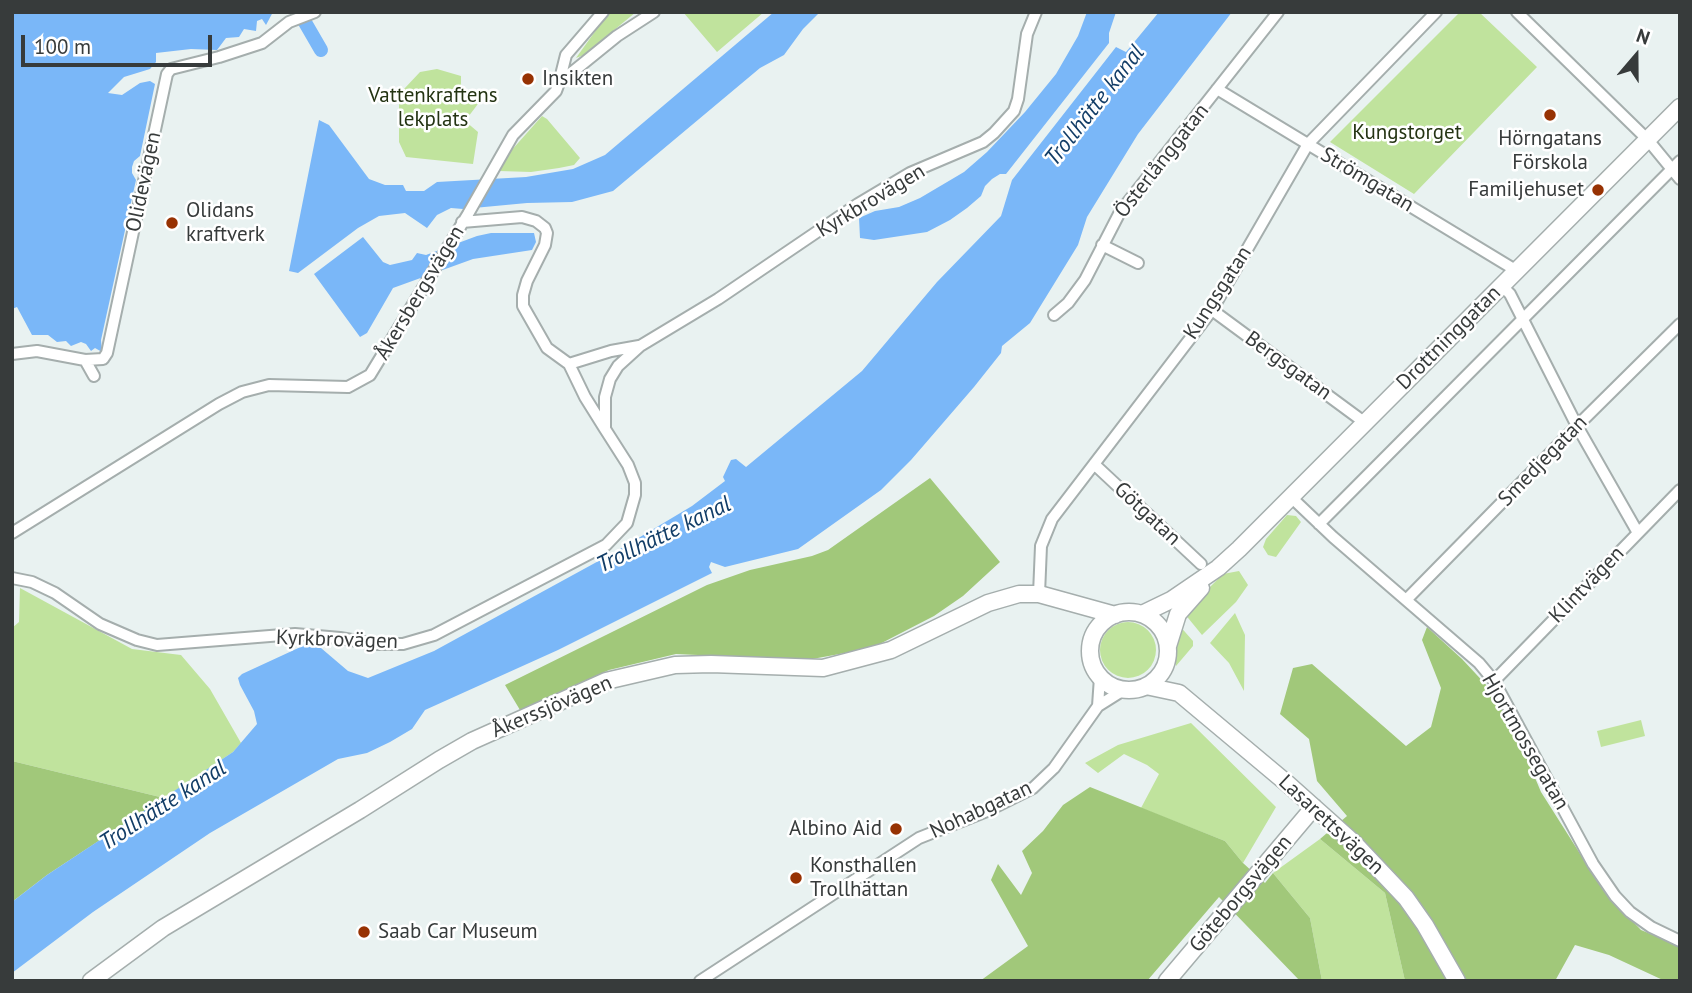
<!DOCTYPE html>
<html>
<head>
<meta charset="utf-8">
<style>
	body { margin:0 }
	#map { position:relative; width:1692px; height:993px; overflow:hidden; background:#e9f2f1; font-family:"PT Sans",sans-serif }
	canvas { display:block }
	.frame { position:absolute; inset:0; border:14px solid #373b3b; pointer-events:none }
	.north { position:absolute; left:1601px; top:21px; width:70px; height:70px; -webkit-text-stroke:5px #fff; paint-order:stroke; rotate:20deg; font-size:19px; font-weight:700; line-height:28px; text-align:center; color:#373b3b }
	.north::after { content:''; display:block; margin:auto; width:24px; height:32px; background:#373b3b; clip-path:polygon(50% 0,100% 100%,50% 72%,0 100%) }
	.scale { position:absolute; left:21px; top:35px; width:191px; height:32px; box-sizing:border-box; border:4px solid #373b3b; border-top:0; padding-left:9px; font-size:21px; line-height:24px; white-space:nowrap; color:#373b3b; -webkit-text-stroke:5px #fff; paint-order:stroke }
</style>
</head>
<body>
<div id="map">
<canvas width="1692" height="993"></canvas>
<div class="frame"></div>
<div class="north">N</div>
<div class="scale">100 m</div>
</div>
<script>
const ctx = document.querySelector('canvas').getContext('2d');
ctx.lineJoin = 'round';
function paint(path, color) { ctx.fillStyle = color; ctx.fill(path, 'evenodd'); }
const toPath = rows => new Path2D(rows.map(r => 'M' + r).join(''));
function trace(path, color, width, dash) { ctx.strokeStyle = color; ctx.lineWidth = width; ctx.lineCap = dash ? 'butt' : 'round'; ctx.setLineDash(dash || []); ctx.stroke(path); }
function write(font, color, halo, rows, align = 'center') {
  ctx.font = font + ' "PT Sans",sans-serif'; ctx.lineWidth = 5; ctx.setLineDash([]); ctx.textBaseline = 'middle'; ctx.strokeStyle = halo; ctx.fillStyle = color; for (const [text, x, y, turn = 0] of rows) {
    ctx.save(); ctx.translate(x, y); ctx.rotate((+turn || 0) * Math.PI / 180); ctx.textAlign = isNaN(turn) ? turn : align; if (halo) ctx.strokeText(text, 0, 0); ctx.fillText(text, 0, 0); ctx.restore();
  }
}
const green = toPath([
	[609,12,636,12,584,55,576,58],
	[683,12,764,12,717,52],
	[1460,12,1479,12,1537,67,1414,194,1330,142],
	[437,69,461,76,461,88,481,100,465,121,478,132,473,164,406,157,399,142,399,104,404,89,420,72],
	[542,116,547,119,580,158,574,165,559,168,531,172,499,171,510,152],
	[1287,515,1296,516,1301,522,1276,557,1268,555,1263,547,1266,539],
	[1239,571,1248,585,1236,602,1202,635,1184,613,1223,574],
	[20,588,132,649,181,655,210,689,241,743,233,752,164,798,12,761,12,628,19,622],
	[1235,613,1245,635,1244,691,1229,663,1210,643],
	'1100 650a28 28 0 1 1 56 0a28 28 0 1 1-56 0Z',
	[1178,624,1193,641,1193,646,1176,666,1173,652,1174,632],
	[1641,720,1645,736,1601,747,1597,731],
	[1191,723,1276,807,1243,863,1225,841,1141,808,1159,774,1147,765,1124,754,1098,773,1085,763,1118,745],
	[1320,839,1385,893,1405,981,1322,981,1310,918,1273,873]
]);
const forest = toPath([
	[930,478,1000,562,963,596,934,616,872,648,807,660,676,654,609,670,520,710,505,685,707,585,750,570,812,556,828,550],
	[1427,627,1462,659,1504,704,1541,792,1603,890,1641,930,1680,946,1680,981,1665,981,1609,955,1575,945,1555,981,1405,981,1385,893,1320,839,1347,816,1317,781,1309,739,1280,714,1293,668,1312,664,1406,746,1431,727,1441,688,1422,640],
	[12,761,164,798,47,875,12,902],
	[1090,787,1225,841,1243,863,1265,883,1273,873,1310,918,1322,981,1300,981,1219,897,1147,981,980,981,1028,946,991,880,998,864,1021,895,1032,873,1022,851,1043,831,1063,805]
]);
const water = toPath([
	[12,12,273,12,266,25,262,19,257,21,256,31,244,29,239,37,226,38,217,50,191,49,156,53,156,62,150,69,124,77,108,93,122,95,140,83,150,81,155,84,140,156,134,161,132,167,132,173,136,180,101,340,102,352,95,348,91,351,86,344,81,342,71,346,66,341,57,342,48,335,32,335,17,307,12,309],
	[774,12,820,12,803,29,784,55,760,68,613,191,572,202,527,203,463,209,451,208,437,215,427,228,405,213,379,216,358,228,298,273,289,271,319,120,329,125,369,179,385,185,403,185,406,191,424,191,437,182,526,177,573,169,605,155],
	[1087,12,1116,12,1109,33,1109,43,1006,174,1000,174,992,179,985,186,981,196,967,208,950,220,927,232,874,240,860,238,859,218,875,211,899,207,920,198,964,172,987,152,1025,112,1056,74,1078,36],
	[1159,12,1232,12,1138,134,1087,217,1078,245,1030,323,1002,346,1001,353,974,387,911,460,881,490,798,549,725,567,711,562,709,567,712,573,558,650,425,710,412,729,390,742,367,753,338,759,210,833,93,912,12,973,12,902,47,875,233,752,257,724,254,711,240,685,238,678,242,674,307,644,321,648,348,671,368,678,434,651,615,552,692,506,725,481,723,477,731,460,736,459,746,467,862,371,937,282,1001,216,1012,180,1116,47,1126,52],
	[491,233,534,233,536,242,532,250,473,259,393,288,367,333,360,337,314,274,363,237,383,262,390,265,412,260,417,253,426,255,477,236]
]);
const canal = toPath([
	[299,12,321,50]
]);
const street = toPath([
	[1517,12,1648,140,1680,179],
	[559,83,566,55,603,12],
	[1217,89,1517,271],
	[462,222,522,217,536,221,545,228,547,233,545,245,527,281,523,295,523,306,547,348,569,364],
	[1102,245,1138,263],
	[1502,286,1510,294,1577,426,1638,533],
	[1212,310,1364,422],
	[1054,315,1068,303,1085,280,1120,212,1278,12],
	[12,354,37,351,85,360,103,359,107,353,167,74,171,69,219,57,262,43,289,22,315,12],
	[85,360,94,376],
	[605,429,585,397,569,364,611,351,639,346],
	[1094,464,1201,564],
	[1292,498,1333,537,1479,663,1494,681,1593,864,1615,896,1630,912,1651,927,1680,941],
	[1319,524,1680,161],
	[12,533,219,404,242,392,269,385,348,387,370,375,468,214,513,135,556,91,559,83,617,36,654,12],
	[12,578,32,582,55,593,100,624,137,640,157,645,295,634,340,638,375,644,403,644,434,635,606,545,627,523,635,495,635,483,628,465,605,429,605,397,610,379,618,366,640,346,718,299,858,204,910,173,983,142,994,133,1014,111,1018,99,1027,34,1036,12],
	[1039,594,1041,546,1052,519,1212,310,1308,144,1436,12],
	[1407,599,1577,426,1680,324],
	[1494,681,1680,490],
	[1098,706,1100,677],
	[700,981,919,838,987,811,1033,788,1054,768,1098,706,1125,689]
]);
const secondary = toPath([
	'1090 651a39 39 0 1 1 78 0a39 39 0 1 1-78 0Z',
	[1142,614,1171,600,1218,568,1239,549,1680,107],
	[1168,646,1178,614,1201,588],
	[1146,686,1179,693,1289,785,1354,843,1406,898,1425,925,1457,981],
	[91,981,163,928,360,810,439,760,472,741,606,681,675,665,711,664,823,668,891,650,988,603,1019,594,1039,594,1115,615],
	[1167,981,1314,807]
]);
const markers = [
	[528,79,7,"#973203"],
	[1550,115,7,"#973203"],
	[1598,190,7,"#973203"],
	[172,223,7,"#973203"],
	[896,829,7,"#973203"],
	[796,878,7,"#973203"],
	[364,932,7,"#973203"]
];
const poiNames = [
	["Insikten",542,79],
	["Hörngatans",1550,139,"center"],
	["Förskola",1550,163,"center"],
	["Familjehuset",1584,190,"right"],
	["Olidans",186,211],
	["kraftverk",186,235],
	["Albino Aid",882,829,"right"],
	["Konsthallen",810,866],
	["Trollhättan",810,890],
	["Saab Car Museum",378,932]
];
const parkNames = [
	["Vattenkraftens",433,96],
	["lekplats",433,120],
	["Kungstorget",1407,133]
];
const streetNames = [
	["Österlånggatan",1162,161,-52],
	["Strömgatan",1367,180,31],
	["Olidevägen",144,182,-78],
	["Kyrkbrovägen",871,201,-31],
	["Åkersbergsvägen",420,293,-59],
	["Kungsgatan",1218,293,-57],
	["Drottninggatan",1449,338,-45],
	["Bergsgatan",1288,366,36],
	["Smedjegatan",1543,461,-46],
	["Götgatan",1147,514,43],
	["Klintvägen",1587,585,-46],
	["Kyrkbrovägen",337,640,2],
	["Åkerssjövägen",552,707,-23],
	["Hjortmossegatan",1525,742,60],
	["Nohabgatan",981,810,-25],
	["Lasarettsvägen",1331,825,43],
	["Göteborgsvägen",1241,894,-50]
];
const waterNames = [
	["Trollhätte kanal",1095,106,-52],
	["Trollhätte kanal",664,535,-26],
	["Trollhätte kanal",163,806,-33]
];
paint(green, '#c0e39d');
paint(forest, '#a1c87a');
paint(water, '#7ab7f8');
trace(canal, '#7ab7f8', 14);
trace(street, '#a5aead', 14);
trace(secondary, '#a5aead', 19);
trace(street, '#fff', 10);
trace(secondary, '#fff', 16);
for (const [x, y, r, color] of markers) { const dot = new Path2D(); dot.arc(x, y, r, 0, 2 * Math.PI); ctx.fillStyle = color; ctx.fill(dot); trace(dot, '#fff', 2.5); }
write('21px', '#373b3b', '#fff', poiNames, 'left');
write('21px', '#243413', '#fff', parkNames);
write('21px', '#373b3b', '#fff', streetNames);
write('italic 23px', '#123d67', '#fff', waterNames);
</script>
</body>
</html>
